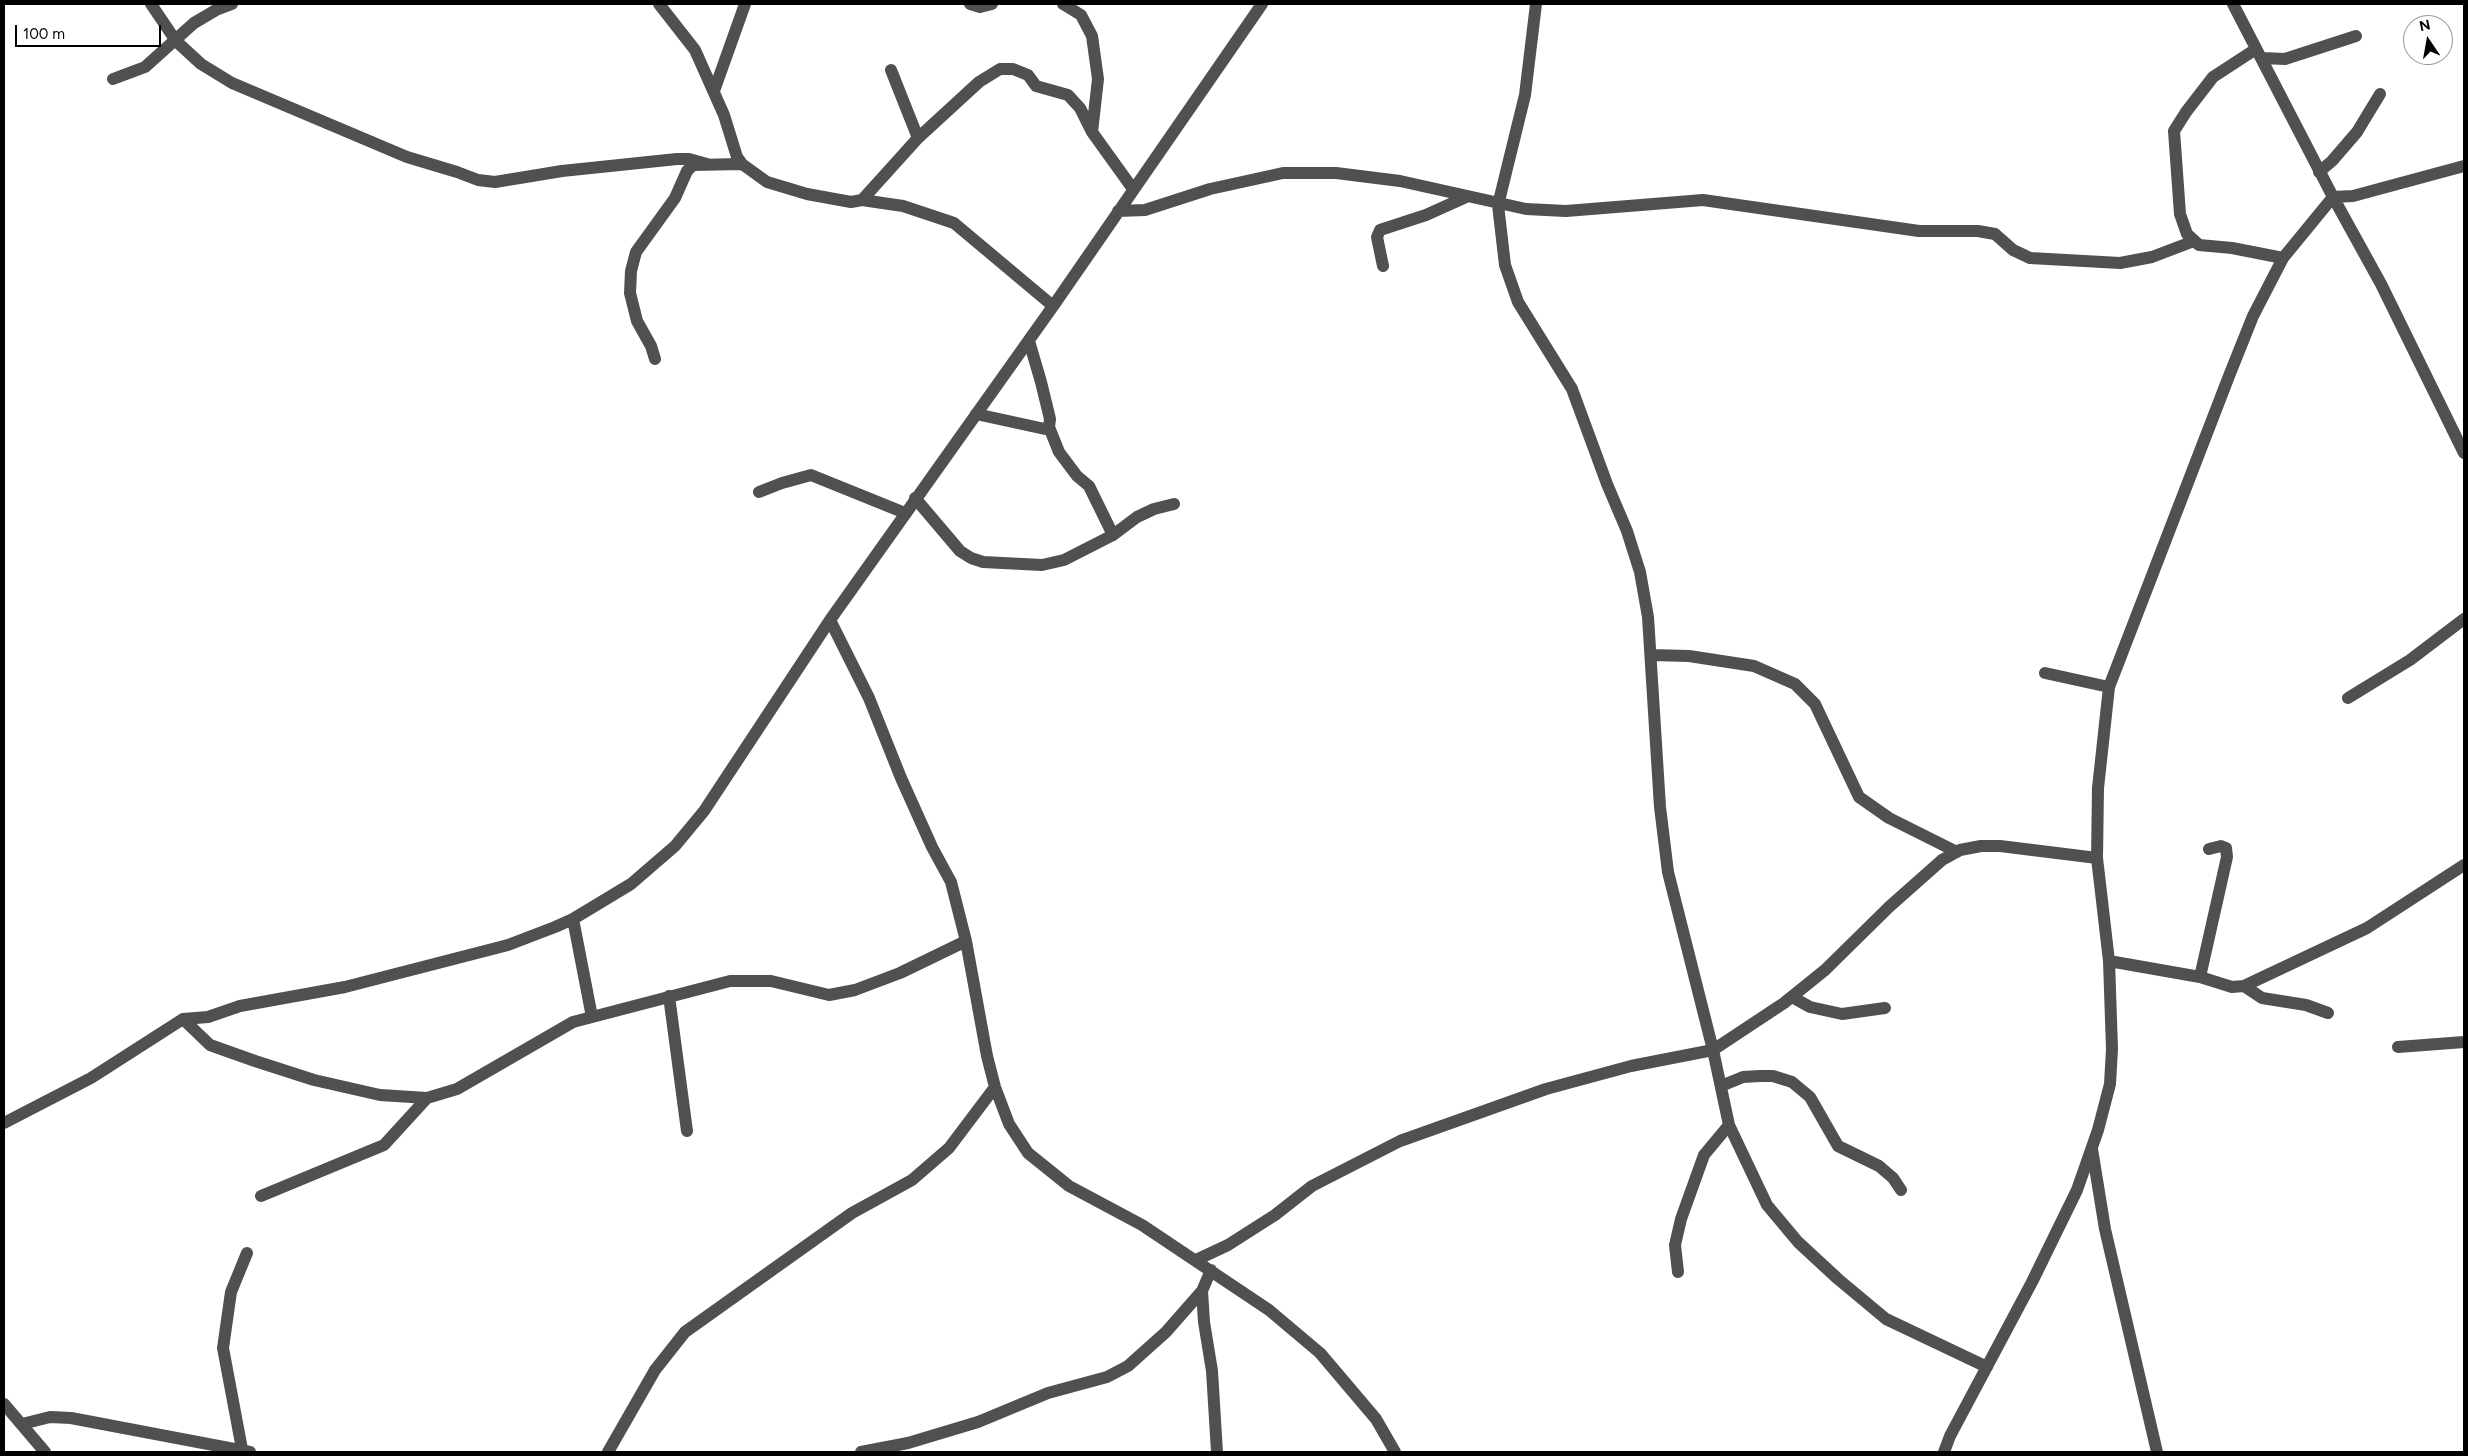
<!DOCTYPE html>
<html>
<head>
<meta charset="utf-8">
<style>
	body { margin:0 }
	#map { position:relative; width:2468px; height:1456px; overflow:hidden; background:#fff; font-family:Figtree,sans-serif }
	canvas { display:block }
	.frame { position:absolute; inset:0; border:5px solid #000; pointer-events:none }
	.north { position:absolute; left:2403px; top:15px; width:50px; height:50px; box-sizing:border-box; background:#fff; border:1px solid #999; border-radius:50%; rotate:348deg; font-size:14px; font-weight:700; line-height:20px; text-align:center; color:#000 }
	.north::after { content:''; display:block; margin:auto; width:18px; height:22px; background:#000; clip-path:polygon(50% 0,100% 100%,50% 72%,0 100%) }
	.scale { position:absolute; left:15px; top:25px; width:146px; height:22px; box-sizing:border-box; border:2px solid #000; border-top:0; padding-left:6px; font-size:15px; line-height:18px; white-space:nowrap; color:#000; -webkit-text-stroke:4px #fff; paint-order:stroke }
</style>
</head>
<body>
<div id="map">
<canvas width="2468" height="1456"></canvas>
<div class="frame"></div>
<div class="north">N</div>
<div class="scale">100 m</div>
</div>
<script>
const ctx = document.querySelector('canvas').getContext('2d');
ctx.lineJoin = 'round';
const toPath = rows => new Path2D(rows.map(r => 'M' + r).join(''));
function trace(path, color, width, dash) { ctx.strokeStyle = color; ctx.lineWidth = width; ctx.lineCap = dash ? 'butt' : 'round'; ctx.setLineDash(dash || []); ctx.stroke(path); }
const minor = toPath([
	[151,4,176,41,201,64,232,83,407,157,457,172,478,180,495,182,562,171,677,159,689,159,707,164],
	[659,4,695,50,724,115,737,157,742,164,767,182,807,194,851,202,862,200,903,206,954,223,1053,306],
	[970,4,980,7,992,4],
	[1063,4,1081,15,1092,36,1098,79,1092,132],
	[1536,4,1525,95,1498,205,1505,265,1518,302,1572,389,1607,484,1627,531,1640,572,1648,617,1660,807,1668,872,1713,1050,1729,1125,1767,1205,1798,1242,1838,1279,1886,1319,1987,1367],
	[2233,4,2333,197,2381,284,2464,453],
	[2256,49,2213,77,2186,112,2174,131,2180,214,2187,234,2199,245,2232,248,2283,258],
	[2261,58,2285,59,2356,36],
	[891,70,918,138],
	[113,79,145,67,194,23,216,10,232,4],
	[714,91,745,4],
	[2319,172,2332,161,2357,132,2380,94],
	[862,200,918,138,979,82,1000,69,1013,69,1028,75,1036,86,1068,95,1080,108,1092,132,1133,189],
	[1118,211,1145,210,1210,189,1283,173,1336,173,1400,181,1526,209,1566,211,1703,200,1919,231,1978,231,1995,234,2013,250,2030,258,2120,263,2152,257,2194,241],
	[1383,266,1377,237,1380,230,1426,215,1466,197],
	[1029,341,1041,382,1050,419,1049,427,1059,452,1077,476,1089,486,1113,535],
	[655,359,651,346,637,321,630,293,631,271,636,252,675,198,687,171,693,165,742,164],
	[976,414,1045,429,1049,427],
	[759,492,782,483,811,475,905,513],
	[915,498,960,551,971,558,983,562,1042,565,1064,560,1113,535,1137,517,1154,509,1174,504],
	[830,620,869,698,901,778,932,847,951,882,966,941,987,1056,995,1087,1009,1124,1028,1153,1069,1186,1142,1225,1269,1310,1320,1353,1376,1419,1395,1452],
	[1651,655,1689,656,1754,666,1795,684,1815,704,1859,797,1889,818,1957,852],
	[2045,673,2109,687],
	[2348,698,2410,660,2464,619],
	[573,919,592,1017],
	[2109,961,2200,977,2232,987,2244,986,2367,928,2464,865],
	[2200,977,2227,857,2226,848,2221,846,2209,849],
	[2244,986,2262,998,2306,1005,2328,1013],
	[669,996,687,1131],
	[1792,997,1810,1007,1842,1014,1885,1008],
	[183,1019,210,1045,255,1061,314,1080,380,1095,427,1098,457,1089,573,1022,730,981,771,981,829,995,855,990,900,973,966,941],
	[2398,1047,2464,1042],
	[1721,1086,1743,1077,1760,1076,1773,1076,1792,1082,1810,1097,1838,1146,1879,1166,1893,1178,1901,1190],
	[4,1123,91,1078,183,1019,208,1017,240,1006,345,987,508,945,555,927,573,919,631,884,675,846,704,811,830,620,1056,302,1262,4],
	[2092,1149,2105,1229,2157,1452],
	[261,1196,384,1145,427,1098],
	[1196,1260,1228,1245,1275,1215,1312,1186,1400,1141,1546,1089,1631,1066,1713,1050,1784,1003,1825,970,1889,907,1942,860,1960,850,1981,846,2000,846,2097,858],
	[1678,1272,1675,1245,1681,1219,1704,1155,1729,1125],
	[1202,1291,1204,1322,1212,1371,1217,1452],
	[4,1404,45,1452],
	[22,1424,50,1417,71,1418,250,1452],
	[242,1449,223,1348,231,1292,247,1253],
	[608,1452,655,1370,685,1332,852,1213,912,1180,949,1148,995,1087],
	[861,1452,908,1443,978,1422,1048,1393,1107,1377,1128,1366,1166,1332,1202,1291,1211,1270],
	[1944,1452,1950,1436,2032,1282,2077,1190,2098,1130,2110,1084,2112,1049,2109,961,2097,858,2098,788,2109,687,2229,376,2253,316,2283,258,2333,197,2353,196,2464,166]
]);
trace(minor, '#505050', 12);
</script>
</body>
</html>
